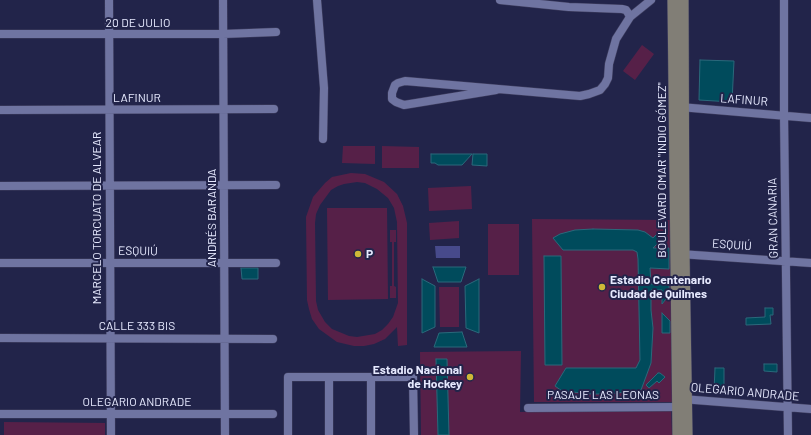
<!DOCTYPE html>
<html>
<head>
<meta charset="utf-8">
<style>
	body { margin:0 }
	canvas { display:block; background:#22244a }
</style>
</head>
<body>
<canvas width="811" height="435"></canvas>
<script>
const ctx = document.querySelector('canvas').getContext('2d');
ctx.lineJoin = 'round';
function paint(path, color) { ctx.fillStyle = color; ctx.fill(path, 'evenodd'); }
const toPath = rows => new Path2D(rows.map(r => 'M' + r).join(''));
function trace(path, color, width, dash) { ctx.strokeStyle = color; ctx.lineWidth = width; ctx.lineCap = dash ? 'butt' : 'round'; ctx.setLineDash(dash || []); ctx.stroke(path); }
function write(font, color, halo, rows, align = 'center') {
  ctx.font = font + ' Barlow,sans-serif'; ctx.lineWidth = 4; ctx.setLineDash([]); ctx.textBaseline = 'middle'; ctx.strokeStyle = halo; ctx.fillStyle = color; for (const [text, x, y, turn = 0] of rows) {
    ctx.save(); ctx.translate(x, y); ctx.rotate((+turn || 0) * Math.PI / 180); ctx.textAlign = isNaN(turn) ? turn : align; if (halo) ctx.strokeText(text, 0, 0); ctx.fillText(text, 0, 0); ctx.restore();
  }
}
const green = toPath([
	[642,45,654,54,635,80,623,71],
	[343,146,375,146,375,164,342,163],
	[382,146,419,147,419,168,382,168],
	[351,173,365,174,384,182,397,194,403,206,407,223,407,345,398,346,397,327,385,339,374,344,364,346,354,346,337,342,319,329,312,319,309,309,307,300,306,217,313,197,325,183,332,177],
	[357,182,365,183,377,189,388,198,394,208,397,222,398,303,393,317,388,324,382,330,375,334,357,337,349,336,332,329,325,322,318,310,316,301,315,223,316,214,320,205,331,190,338,186,344,184],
	[471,186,472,209,429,211,428,188],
	[327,208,387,208,388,299,328,300],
	[532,219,670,220,673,402,534,402],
	[459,221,459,238,430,240,429,223],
	[488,224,519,224,519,275,488,275],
	[390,230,396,230,396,242,394,242,394,286,396,287,396,298,390,298,390,286,392,286,392,242,390,242],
	[439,287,459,287,459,327,440,327],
	[521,351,520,412,671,409,672,435,421,435,420,352],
	[4,422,105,423,105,435,4,435]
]);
const water = toPath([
	[435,246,460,246,460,258,436,258]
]);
const building = toPath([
	[700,60,734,61,732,102,699,100,700,60],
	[431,154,472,154,462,165,438,165,435,163,431,163,431,154],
	[473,154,487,154,487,166,472,165,473,154],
	[593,229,638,230,645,232,653,238,657,234,662,239,653,248,669,248,669,269,650,268,651,284,669,285,669,295,662,304,662,290,651,290,651,310,653,328,651,363,641,390,609,394,592,394,562,391,555,386,566,368,636,368,640,360,638,259,637,252,633,250,563,250,553,238,560,234,575,230,593,229],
	[544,256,561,256,562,365,545,365,544,256],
	[433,267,466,267,461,282,438,282,433,267],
	[241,268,258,268,258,279,242,279,241,268],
	[422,279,435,286,435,327,422,333,422,279],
	[479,279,479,333,466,328,465,286,479,279],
	[765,308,773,308,773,315,770,315,771,324,746,325,746,318,765,317,765,308],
	[662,313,670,321,670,333,662,333,662,313],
	[462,332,467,347,434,347,439,333,462,332],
	[436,359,447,359,449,435,438,435,436,359],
	[764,364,777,364,777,372,764,371,764,364],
	[715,368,724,368,724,392,714,392,715,368],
	[658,373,660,373,665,377,659,383,657,381,649,388,646,385,658,373]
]);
const minor = toPath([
	[109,0,111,435],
	[223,0,225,435],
	[317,0,324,88,323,139],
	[500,0,569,7,622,9,626,10,628,13,630,17],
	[784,0,784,114,788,435],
	[0,34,223,34,276,32],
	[496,90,404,105,396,102,392,99,392,93,395,85,398,83,405,81,580,96,589,94,600,90,605,84,608,78,609,64,616,39,630,17,651,0],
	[680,107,811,118],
	[0,110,274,109],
	[0,186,276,185],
	[680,254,811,263],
	[0,263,276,263],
	[0,338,273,339],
	[329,378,329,435],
	[371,378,371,435],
	[682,399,811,409],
	[528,408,677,407],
	[0,414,273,414],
	[288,435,288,377,413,377,414,435]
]);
const secondary = toPath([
	[673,0,678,435],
	[683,0,684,254,687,435]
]);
const markers = [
	[358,254,4,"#ceb837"],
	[602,287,4,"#ceb837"],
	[470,377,4,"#ceb837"]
];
const streetNames = [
	["20 DE JULIO",138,23],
	["LAFINUR",137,98],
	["LAFINUR",744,100,4],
	["BOULEVARD OMAR \"INDIO GÓMEZ\"",662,170,-90],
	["MARCELO TORCUATO DE ALVEAR",97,218,-90],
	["ANDRÉS BARANDA",212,218,-90],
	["GRAN CANARIA",773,218,-91],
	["ESQUIÚ",732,245,4],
	["ESQUIÚ",138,251,1],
	["CALLE 333 BIS",137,326],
	["OLEGARIO ANDRADE",745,392,5],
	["PASAJE LAS LEONAS",603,395],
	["OLEGARIO ANDRADE",137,402]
];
const poiNames = [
	["P",366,254],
	["Estadio Centenario",610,280],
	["Ciudad de Quilmes",610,294],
	["Estadio Nacional",462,370,"right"],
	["de Hockey",462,384,"right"]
];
paint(green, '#562048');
paint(water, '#474a8b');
paint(building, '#004b5c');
trace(building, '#2a697b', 1);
trace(minor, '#414061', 9);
trace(secondary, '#414061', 12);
trace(minor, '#6f74a1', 8);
trace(secondary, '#817e76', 11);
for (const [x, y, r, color] of markers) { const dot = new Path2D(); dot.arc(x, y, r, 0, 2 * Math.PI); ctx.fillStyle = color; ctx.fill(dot); trace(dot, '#22244a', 1.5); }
write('12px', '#e6e9fe', '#22244a', streetNames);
write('bold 12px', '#e6e9fe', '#22244a', poiNames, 'left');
</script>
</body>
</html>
